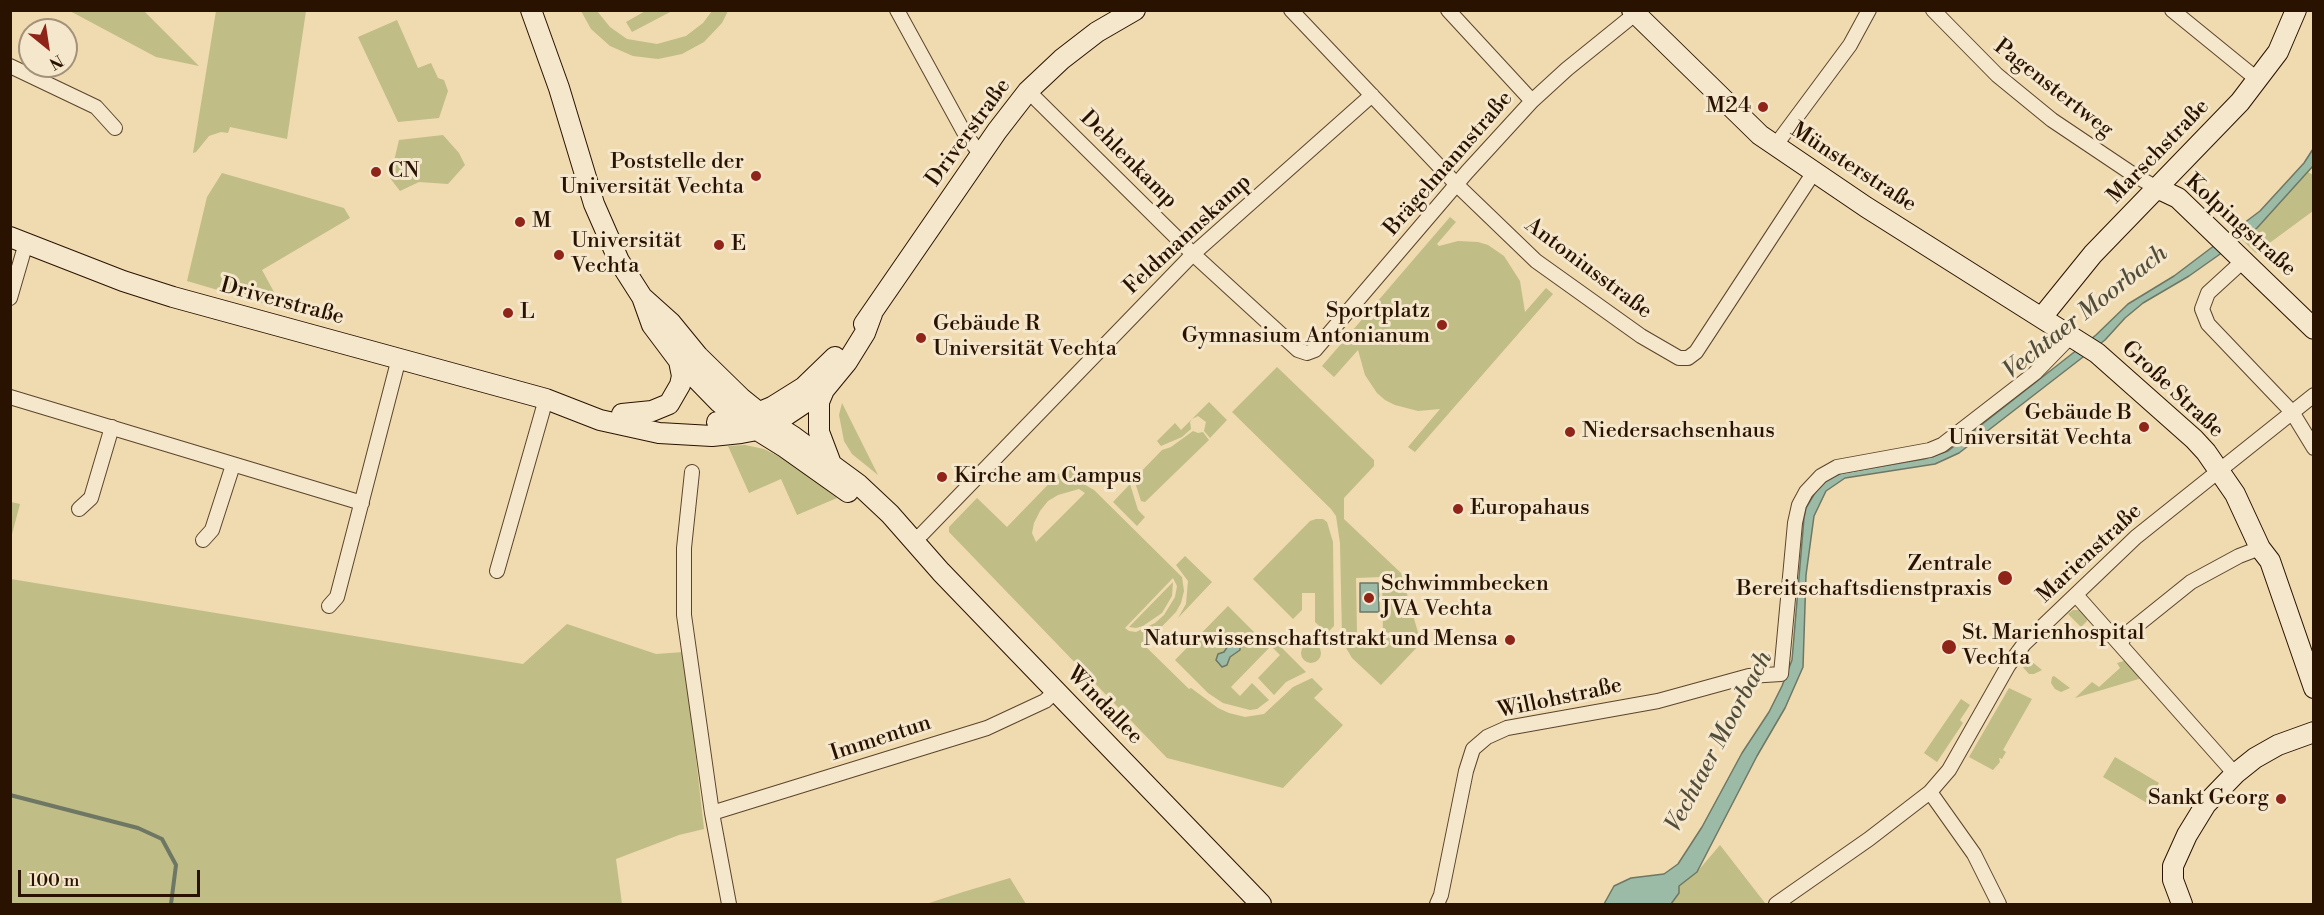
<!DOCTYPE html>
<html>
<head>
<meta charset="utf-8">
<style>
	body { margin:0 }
	#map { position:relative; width:2324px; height:915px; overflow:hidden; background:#f0daaf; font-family:"Libre Bodoni",serif }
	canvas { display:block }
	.frame { position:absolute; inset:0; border:12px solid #291200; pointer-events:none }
	.north { position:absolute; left:18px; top:18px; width:60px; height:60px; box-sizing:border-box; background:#f5e7cb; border:2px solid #a3927a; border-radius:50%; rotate:150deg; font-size:16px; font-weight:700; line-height:24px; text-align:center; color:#291200 }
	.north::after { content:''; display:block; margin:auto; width:21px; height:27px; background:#8f2418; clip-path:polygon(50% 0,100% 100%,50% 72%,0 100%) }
	.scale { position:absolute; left:18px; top:870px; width:182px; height:27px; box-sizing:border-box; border:3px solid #291200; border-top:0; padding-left:8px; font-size:18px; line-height:21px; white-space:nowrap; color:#291200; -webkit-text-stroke:4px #f5e7cb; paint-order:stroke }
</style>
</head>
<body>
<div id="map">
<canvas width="2324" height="915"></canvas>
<div class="frame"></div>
<div class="north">N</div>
<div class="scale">100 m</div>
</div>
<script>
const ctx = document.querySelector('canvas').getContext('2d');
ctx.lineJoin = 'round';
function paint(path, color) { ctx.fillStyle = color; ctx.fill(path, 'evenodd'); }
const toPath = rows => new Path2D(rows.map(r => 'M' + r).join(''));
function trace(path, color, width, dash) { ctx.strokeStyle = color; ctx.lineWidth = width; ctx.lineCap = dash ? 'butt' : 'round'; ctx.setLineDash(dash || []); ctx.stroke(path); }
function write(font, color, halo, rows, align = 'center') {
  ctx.font = font + ' "Libre Bodoni",serif'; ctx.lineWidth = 6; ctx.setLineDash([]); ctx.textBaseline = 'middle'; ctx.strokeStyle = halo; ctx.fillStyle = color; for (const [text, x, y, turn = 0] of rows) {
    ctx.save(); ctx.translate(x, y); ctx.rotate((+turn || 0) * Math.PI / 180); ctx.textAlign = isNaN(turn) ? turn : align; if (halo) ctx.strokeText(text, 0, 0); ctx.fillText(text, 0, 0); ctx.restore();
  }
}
const green = toPath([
	[647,10,672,11,632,32,626,22],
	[70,11,144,11,199,66,156,57],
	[216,11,306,11,287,139,230,127,228,133,221,132,209,136,196,152,193,153],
	[581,11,597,11,610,27,627,39,657,44,686,36,703,23,712,11,728,11,722,23,704,42,682,54,658,59,633,56,610,46,591,29],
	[397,20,418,68,431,63,438,78,444,80,448,91,439,118,398,122,358,37],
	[443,135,459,153,465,165,448,184,419,182,400,191,390,178,399,140],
	[2308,172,2313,175,2313,211,2256,253,2241,239,2257,228],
	[222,173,344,208,350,218,262,270,274,292,269,305,187,281,207,197],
	[1450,217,1456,222,1437,244,1439,246,1458,241,1478,242,1488,245,1504,256,1520,281,1525,312,1546,288,1553,294,1415,452,1408,447,1440,409,1418,411,1395,405,1385,400,1377,393,1365,375,1358,350,1334,377,1322,366],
	[1277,367,1374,460,1374,466,1344,498,1344,519,1401,573,1421,643,1381,685,1352,658,1342,641,1360,635,1383,634,1382,577,1356,578,1357,632,1342,636,1340,543,1336,516,1331,509,1232,412],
	[1209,402,1227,420,1210,438,1204,431,1206,422,1198,416,1192,419,1190,422,1191,429,1182,437,1161,446,1157,441,1175,423,1181,430],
	[842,403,878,475,852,454,844,441,839,415],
	[1193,431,1198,433,1203,432,1209,440,1145,502,1141,501,1134,479,1162,450,1171,447],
	[745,445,764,449,788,461,837,498,797,515,781,479,749,493,728,446],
	[1068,464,1087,482,1082,483,1094,490,1182,577,1184,591,1181,603,1176,612,1144,645,1189,689,1191,688,1218,708,1229,713,1245,717,1264,714,1293,687,1312,678,1323,689,1314,698,1343,725,1283,788,1167,758,949,532,949,527,977,498,1007,527],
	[1079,489,1085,493,1036,542,1032,533,1034,523,1040,511,1048,501,1058,495],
	[1173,578,1177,586,1175,597,1164,615,1155,623,1136,632,1129,631,1125,628],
	[1130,484,1138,510,1145,517,1137,526,1113,502],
	[11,502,20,504,11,538,10,502],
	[1316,519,1323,519,1327,522,1333,542,1334,626,1327,633,1315,622,1315,593,1302,593,1302,610,1293,619,1253,579,1310,521],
	[1185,556,1212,582,1178,618,1186,604,1188,581,1176,565],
	[11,579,523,664,567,624,656,654,684,652,704,829,679,835,616,859,622,904,11,904],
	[1173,582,1172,596,1162,613,1143,626,1136,628,1129,627],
	[1228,606,1267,645,1273,639,1306,672,1286,682,1274,695,1258,678,1280,655,1271,646,1231,687,1240,696,1252,683,1269,700,1257,709,1250,710,1223,703,1208,693,1175,660],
	[2073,610,2081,610,2086,615,2087,621,2081,627,2068,614],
	'1301 653a10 10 0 1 1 20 0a10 10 0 1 1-20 0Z',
	[2025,656,2042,670,2034,674,2029,674,2021,665,2021,660],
	[2124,661,2142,678,2075,698,2092,682,2099,687,2120,668,2117,663],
	[2054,676,2070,688,2061,692,2055,689,2051,683,2052,677],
	[2009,688,2032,699,2003,750,2006,752,2002,759,1999,758,2000,762,1993,770,1969,757],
	[1961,699,1970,705,1960,720,1963,723,1937,762,1924,753],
	[2115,757,2159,783,2147,803,2103,777],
	[1720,845,1765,903,1671,904,1679,893,1679,886,1697,872],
	[1010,878,1026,904,926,904,963,892]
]);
const water = toPath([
	[2313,149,2313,166,2257,228,2189,276,2143,303,2125,318,2105,340,1959,453,1935,464,1845,478,1826,491,1814,516,1806,575,1803,667,1785,708,1757,756,1697,872,1679,886,1679,893,1671,904,1604,904,1614,886,1631,878,1664,874,1678,864,1702,827,1742,753,1769,712,1782,686,1792,660,1804,518,1806,508,1819,486,1831,477,1842,473,1924,459,1948,451,2096,335,2128,304,2174,276,2260,211,2304,163,2313,149],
	[1360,583,1378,583,1379,612,1360,612,1360,583],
	[1237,640,1240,644,1240,650,1230,657,1227,665,1222,667,1216,660,1218,654,1224,652,1231,641,1237,640]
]);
const stream = toPath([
	[10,795,138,828,162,839,176,865,171,904]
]);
const street = toPath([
	[897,10,965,134,975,147,983,153],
	[1291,10,1457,185,1536,261,1641,336,1679,358,1688,358,1696,352,1814,172],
	[1448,10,1532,101],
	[1933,10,1997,75,2052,120,2134,175,2157,188],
	[2172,10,2258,80],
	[10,66,96,107,115,128],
	[1028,91,1193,254,1298,350,1307,353,1315,350,1467,172,1532,101,1567,69,1635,14],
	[1775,146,1850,45,1869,10],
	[2243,261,2208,293,2202,309,2208,324,2292,412,2314,448],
	[10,298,26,243],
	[10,397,362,503],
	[692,472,684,548,684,615,712,813,729,904],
	[79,509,91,498,112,427],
	[203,540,212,530,233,465],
	[913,540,922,534,1193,254,1372,95],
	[497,571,546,399],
	[2076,595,2235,774],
	[329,606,337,597,399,358],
	[2121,644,2124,637,2130,631,2191,582,2239,556,2260,548],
	[1930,792,1974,854,1999,904],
	[712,813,987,728,1045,701,1056,691],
	[1437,904,1441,895,1466,771,1473,749,1487,737,1507,728,1658,701,1749,676,1781,674,1795,523,1799,505,1806,492,1821,476,1837,467,1930,450,1942,445,2035,373,2070,337],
	[1776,904,1869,839,1930,792,1949,770,2008,666,2024,644,2136,537,2314,395]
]);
const secondary = toPath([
	[531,10,559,88,594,204,619,261,642,297,652,325,679,361,719,402,741,420,786,448,848,492],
	[1632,10,1760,135,1866,207,2097,353,2194,439,2206,452,2235,494,2260,548,2270,561,2314,688],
	[2157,188,2178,198,2314,329],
	[10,237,123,281,173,297,546,399,600,420,659,433,712,436,741,433,757,430,785,416,824,390,847,362,865,333,872,314],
	[642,297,671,323,698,356,741,398,772,423,794,437,858,484,890,514,941,572,1261,904],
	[2042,317,2093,254,2240,102,2278,52,2296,10],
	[864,324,997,131,1028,91,1062,59,1097,32,1135,10],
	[824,390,819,402,819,432,830,461],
	[622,414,652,411,669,404,680,385,682,376,679,361],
	[717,422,741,420,772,407,804,387,835,357],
	[2182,904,2173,880,2173,866,2187,835,2206,804,2235,774,2255,758,2278,745,2314,732]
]);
const markers = [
	[1763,107,6,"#8f2418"],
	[376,172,6,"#8f2418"],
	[756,176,6,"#8f2418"],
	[520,222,6,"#8f2418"],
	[719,245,6,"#8f2418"],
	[559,255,6,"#8f2418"],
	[508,313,6,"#8f2418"],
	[1442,325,6,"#8f2418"],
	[921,338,6,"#8f2418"],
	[2144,427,6,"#8f2418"],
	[1570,432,6,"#8f2418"],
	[942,477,6,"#8f2418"],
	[1458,509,6,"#8f2418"],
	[2005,578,8,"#8f2418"],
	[1369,598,6,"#8f2418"],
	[1510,640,6,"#8f2418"],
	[1949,647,8,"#8f2418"],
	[2281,799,6,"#8f2418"]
];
const streetNames = [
	["Pagenstertweg",2053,89,38],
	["Driverstraße",969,133,-54],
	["Marschstraße",2159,152,-46],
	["Dehlenkamp",1128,160,45],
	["Brägelmannstraße",1449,164,-49],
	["Münsterstraße",1853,168,33],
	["Kolpingstraße",2240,226,42],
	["Feldmannskamp",1188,235,-43],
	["Antoniusstraße",1588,269,37],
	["Driverstraße",282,302,15],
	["Große Straße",2172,390,43],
	["Marienstraße",2090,554,-43],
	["Willohstraße",1560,699,-12],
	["Windallee",1104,706,46],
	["Immentun",881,739,-18]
];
const poiNames = [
	["M24",1751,107,"right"],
	["Poststelle der",744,163,"right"],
	["Universität Vechta",744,188,"right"],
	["CN",388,172],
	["M",532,222],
	["Universität",571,242],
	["Vechta",571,267],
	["E",731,245],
	["Sportplatz",1430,312,"right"],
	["Gymnasium Antonianum",1430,337,"right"],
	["L",520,313],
	["Gebäude R",933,325],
	["Universität Vechta",933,350],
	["Gebäude B",2132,414,"right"],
	["Universität Vechta",2132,439,"right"],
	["Niedersachsenhaus",1582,432],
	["Kirche am Campus",954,477],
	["Europahaus",1470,509],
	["Zentrale",1992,565,"right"],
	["Bereitschaftsdienstpraxis",1992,590,"right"],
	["Schwimmbecken",1381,585],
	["JVA Vechta",1381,610],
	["St. Marienhospital",1962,634],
	["Vechta",1962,659],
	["Naturwissenschaftstrakt und Mensa",1498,640,"right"],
	["Sankt Georg",2269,799,"right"]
];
const waterNames = [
	["Vechtaer Moorbach",2086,313,-38],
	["Vechtaer Moorbach",1720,742,-62]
];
paint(green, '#c0bd86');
paint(water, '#9bbba7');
trace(water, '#6d7764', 1.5);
trace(stream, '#6d7764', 4);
trace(street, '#5b442c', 16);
trace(secondary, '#291200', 22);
trace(street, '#f5e7cb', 14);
trace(secondary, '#f5e7cb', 20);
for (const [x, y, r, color] of markers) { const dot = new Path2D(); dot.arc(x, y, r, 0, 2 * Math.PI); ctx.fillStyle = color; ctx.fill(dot); trace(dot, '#f5e7cb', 2); }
write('22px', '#291200', '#f5e7cb', streetNames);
write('22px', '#291200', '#f5e7cb', poiNames, 'left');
write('italic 24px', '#514d3a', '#f5e7cb', waterNames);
</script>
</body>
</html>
